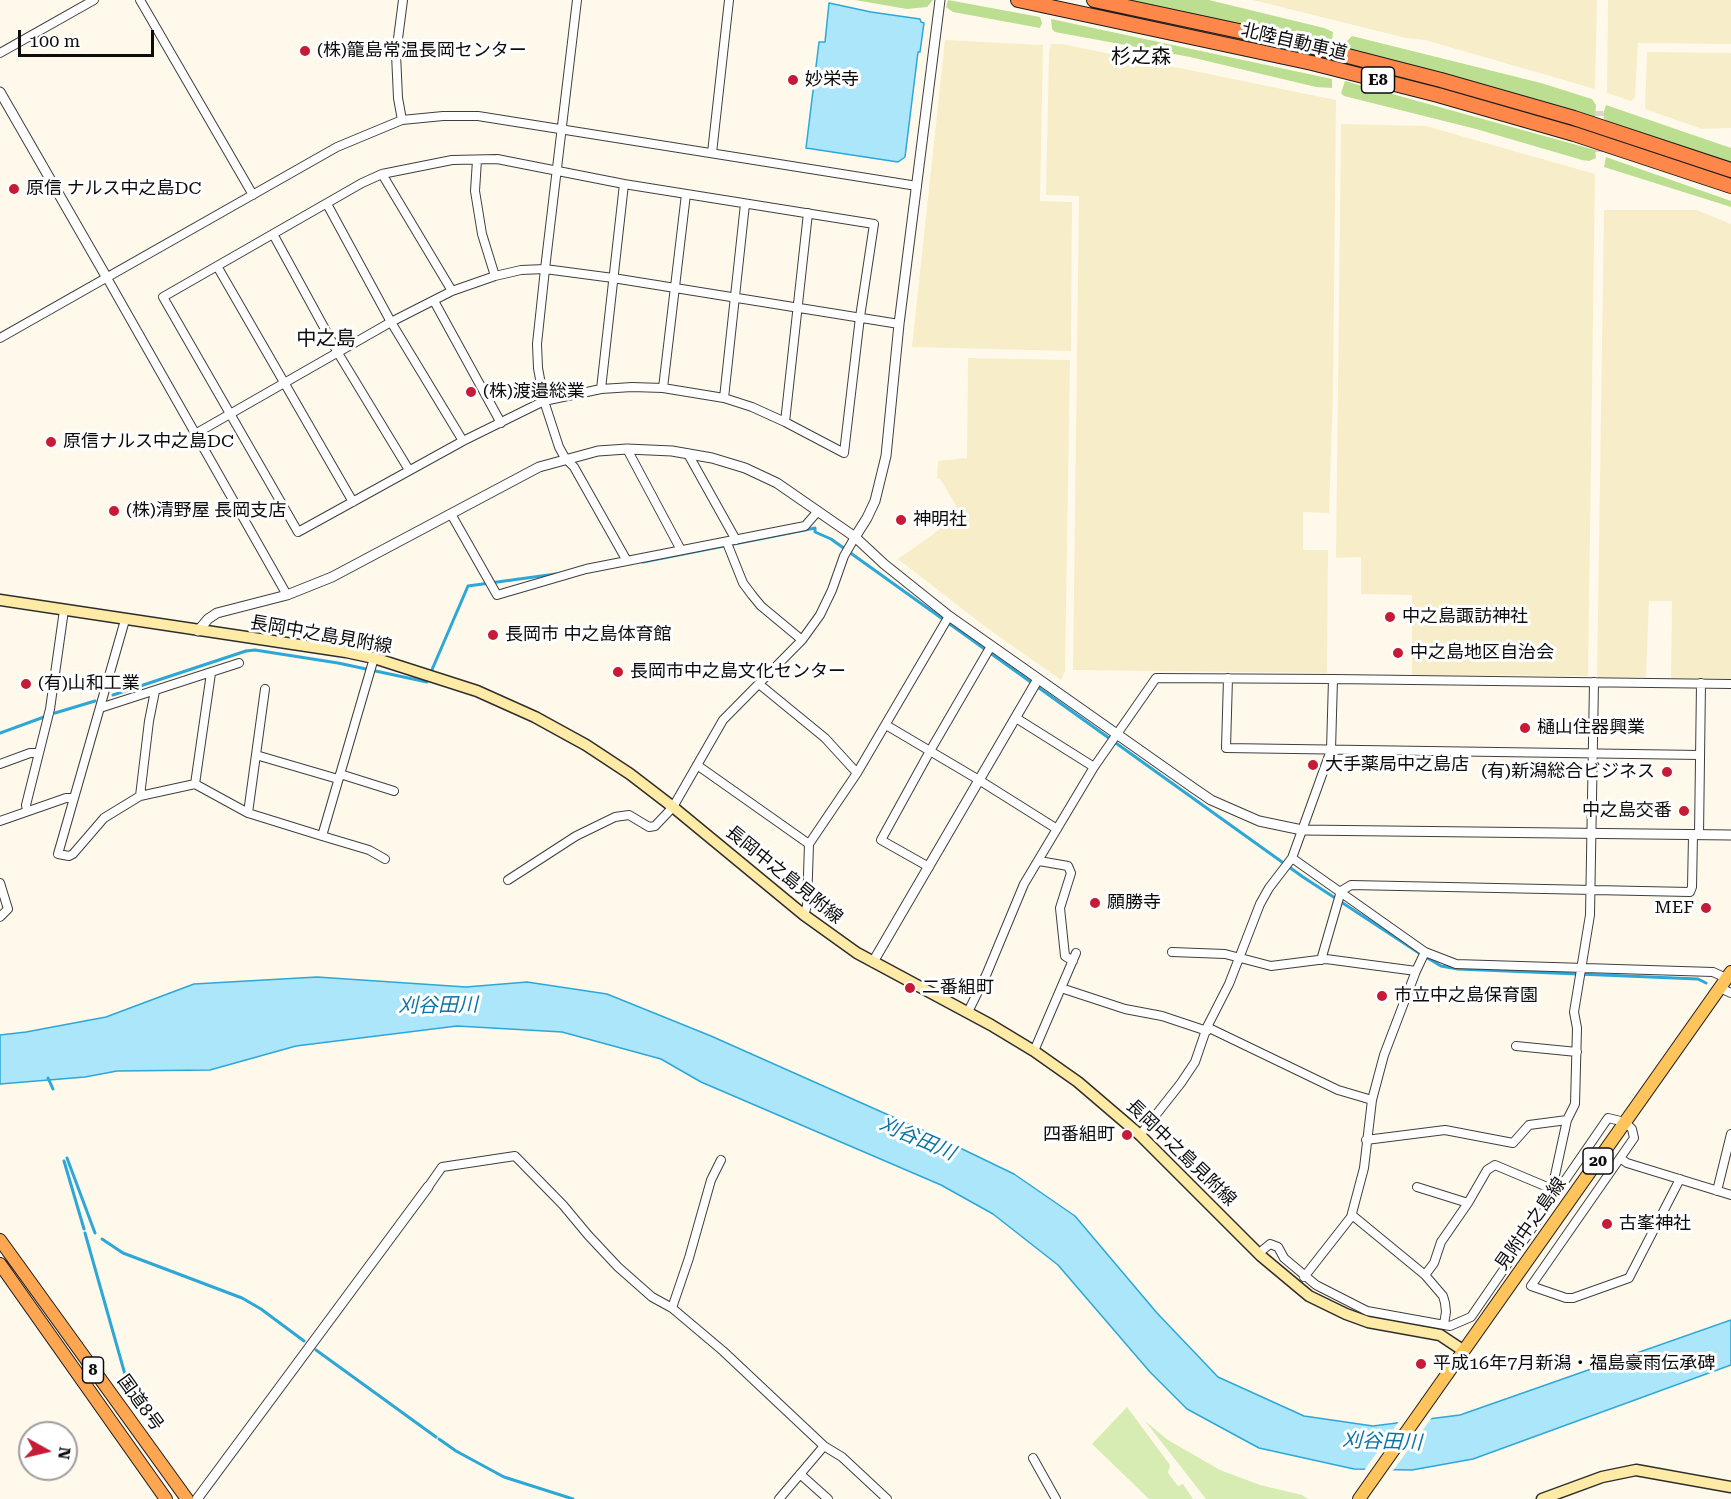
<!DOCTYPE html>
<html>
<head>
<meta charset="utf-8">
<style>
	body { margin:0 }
	#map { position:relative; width:1731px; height:1499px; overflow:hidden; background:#fff9eb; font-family:"Roboto Serif",serif }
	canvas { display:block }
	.north { position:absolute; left:18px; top:1421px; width:60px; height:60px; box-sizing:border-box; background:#fff; border:2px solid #9e9e9e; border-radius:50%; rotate:98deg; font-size:16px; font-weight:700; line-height:24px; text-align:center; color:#0c0c0c }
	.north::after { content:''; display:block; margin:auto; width:21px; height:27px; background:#c61a36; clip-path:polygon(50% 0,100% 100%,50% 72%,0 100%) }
	.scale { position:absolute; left:18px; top:30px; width:136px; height:27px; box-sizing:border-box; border:3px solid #0c0c0c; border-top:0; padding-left:8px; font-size:18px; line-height:21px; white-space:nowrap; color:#0c0c0c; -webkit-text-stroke:4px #fff; paint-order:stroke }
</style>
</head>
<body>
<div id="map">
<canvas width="1731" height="1499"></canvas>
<div class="north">N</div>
<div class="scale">100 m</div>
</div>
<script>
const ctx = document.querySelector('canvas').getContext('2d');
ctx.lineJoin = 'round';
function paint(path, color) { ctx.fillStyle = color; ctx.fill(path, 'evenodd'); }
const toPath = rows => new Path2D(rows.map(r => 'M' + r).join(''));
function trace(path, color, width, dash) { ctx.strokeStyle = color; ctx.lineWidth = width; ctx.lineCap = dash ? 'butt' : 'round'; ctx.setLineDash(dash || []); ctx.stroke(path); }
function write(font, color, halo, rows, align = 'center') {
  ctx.font = font + ' "Roboto Serif","Noto Sans JP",serif'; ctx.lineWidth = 6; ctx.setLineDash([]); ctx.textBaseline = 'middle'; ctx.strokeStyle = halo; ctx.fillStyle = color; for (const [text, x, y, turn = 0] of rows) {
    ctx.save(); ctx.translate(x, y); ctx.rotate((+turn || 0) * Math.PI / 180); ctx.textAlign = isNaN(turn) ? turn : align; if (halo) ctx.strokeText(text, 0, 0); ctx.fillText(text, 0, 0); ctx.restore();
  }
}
const farmland = toPath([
	[1253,0,1597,0,1595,89,1425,40,1406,38],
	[1608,0,1731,0,1731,44,1638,43,1635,97,1631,101,1607,93],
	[945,40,1043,45,1040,201,1072,202,1071,351,912,347],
	[1051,44,1062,44,1336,100,1333,392,1329,513,1303,512,1303,550,1328,550,1327,673,1073,670,1079,196,1046,195,1049,52],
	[1647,52,1731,53,1731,128,1702,129,1645,109],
	[1341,124,1426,126,1595,174,1588,676,1412,675,1412,595,1361,594,1361,557,1336,558],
	[1604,210,1697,210,1731,224,1731,679,1671,678,1672,601,1649,601,1646,677,1597,678],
	[968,358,1070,360,1065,671,1061,680,987,628,898,559,932,535,950,520,958,509,941,480,937,478,938,461,967,458]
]);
const green = toPath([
	[1127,1407,1170,1465,1168,1473,1178,1486,1183,1484,1193,1499,1149,1499,1092,1444],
	[1145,1421,1168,1440,1220,1470,1260,1485,1302,1495,1308,1499,1206,1499]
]);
const forest = toPath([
	[855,0,933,0,927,7,907,9],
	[948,0,1040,17,1042,23,1040,28,953,12,946,7],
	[1125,0,1209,0,1324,28,1333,32,1332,41,1328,45],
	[1051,19,1332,79,1332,88,1316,87,1190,57,1055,32,1052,29],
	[1352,36,1541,83,1592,99,1596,105,1595,117,1344,49,1347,41],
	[1345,81,1595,150,1596,158,1589,161,1582,160,1476,129,1344,96,1341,93],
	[1606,105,1731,148,1731,164,1608,122,1604,119,1603,114],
	[1606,157,1731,201,1731,207,1604,167]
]);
const water = toPath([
	[829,3,871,12,920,19,921,22,924,23,920,52,918,52,905,157,898,162,806,148,819,42,825,42,829,3],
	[317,977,466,987,527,982,607,994,711,1036,929,1133,1014,1174,1075,1216,1157,1313,1218,1377,1304,1416,1373,1426,1460,1415,1731,1320,1731,1365,1473,1459,1412,1470,1354,1469,1259,1448,1187,1409,1150,1372,1058,1265,993,1214,941,1185,701,1082,661,1059,562,1032,457,1026,296,1046,210,1070,117,1071,85,1077,0,1084,0,1035,26,1032,106,1017,194,984,317,977]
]);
const pier = toPath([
	[1433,1416,1392,1472,1363,1472,1400,1420]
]);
const stream = toPath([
	[643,562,815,528,815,532,831,539,1303,877,1419,953,1441,966,1458,969,1698,979,1706,983],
	[431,672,468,586,556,574],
	[113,695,246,651,255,650,338,663,427,682,428,678],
	[55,713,95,701],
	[0,733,44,717],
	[48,1078,53,1089],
	[67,1158,95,1233],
	[64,1161,84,1229],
	[85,1233,126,1378],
	[102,1239,123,1253,242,1298,261,1309,304,1341],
	[316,1350,436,1437],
	[439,1439,456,1451,504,1477,573,1499]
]);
const minorTunnel = toPath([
	[1599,152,1599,111]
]);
const minor = toPath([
	[140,0,253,195],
	[577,0,545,269,537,344,538,368,544,401,559,447,565,458,574,467,627,561],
	[0,53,94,0],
	[402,120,398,98,396,54,403,0],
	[712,153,729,0],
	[497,159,624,184,874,224,860,317,844,453,785,422,752,407,724,398,663,388,632,387,601,389,544,401,463,441,298,532,163,297,362,183,382,174,452,160,497,159],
	[477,160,475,191,482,234,495,276],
	[382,174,452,291],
	[327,204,391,322,463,441],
	[273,234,338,353,409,470],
	[217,266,353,502],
	[107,278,287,595],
	[434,301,501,423],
	[0,338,337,147,402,120,443,116,478,116,917,186],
	[663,388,686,194],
	[601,389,624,184],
	[724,398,745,204],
	[785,422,808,213],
	[195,434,391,322,452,291,495,276,521,270,545,269,613,278,899,324],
	[627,449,681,550],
	[688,454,736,540],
	[451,514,497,595,586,569,805,526,818,511],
	[727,543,743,583,752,595,761,606,802,640],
	[125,620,58,854,69,856,73,854,104,818,140,796,149,721,155,691],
	[1228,678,1226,748,1700,755],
	[759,684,825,738,857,773],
	[265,689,248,813,322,836,374,658],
	[100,708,239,663],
	[1016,718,1094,767],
	[886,725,979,780,1057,829],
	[256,755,338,779],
	[0,764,30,753,39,753],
	[697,765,809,844],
	[340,774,394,791],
	[195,784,211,673],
	[140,796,195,784,248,813],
	[27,810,26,805,50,709,64,610],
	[0,821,66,798,73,798],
	[1699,835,1701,683],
	[322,836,369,850,385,859],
	[1292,858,1425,952,1456,964,1713,972,1726,978],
	[1039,861,1068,866,1071,873,1060,908,1065,956,1073,961],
	[929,867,881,840,930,751,991,646],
	[508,880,576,836,615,817,629,815,649,827,655,826,673,807,723,720,802,640,820,615,832,590,844,556,855,537],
	[0,883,8,909,0,917],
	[804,915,807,906,809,844,857,773,949,616],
	[1172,952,1225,954,1271,966,1326,959,1416,971],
	[1321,960,1341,891,1351,885,1690,892,1692,887,1693,835],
	[1061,988,1125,1009,1162,1016,1207,1031],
	[1720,988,1731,993],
	[968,1012,987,973,1024,884,1094,767,1156,678,1333,679],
	[1207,1027,1338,1090,1372,1100],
	[1516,1046,1577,1052],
	[1034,1051,1076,953],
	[1140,1135,1181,1083,1195,1062,1207,1027,1229,984,1260,904,1269,888,1292,858,1331,750,1333,679,1731,684],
	[1366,1140,1445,1130,1513,1143,1529,1125,1567,1120],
	[1620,1158,1627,1163,1731,1195],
	[428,1187,442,1167,515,1156,563,1205,588,1235,618,1267,652,1297,672,1308,723,1351,824,1446,842,1457,887,1499],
	[1417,1187,1468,1203,1487,1170,1495,1165,1552,1189],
	[1717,1191,1731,1134],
	[1557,1192,1552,1189,1567,1120,1575,1104,1577,1028,1574,1012,1590,915,1594,682],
	[1352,1215,1425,1275],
	[1259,1253,1270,1244,1278,1247,1284,1258,1316,1285,1367,1311,1450,1326,1471,1317,1608,1118,1625,1122,1632,1129,1634,1138,1531,1286,1566,1298,1573,1298,1629,1278,1680,1179],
	[1304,1277,1351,1217,1364,1168,1372,1100,1384,1055,1416,971,1425,952],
	[672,1308,689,1258,711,1180,721,1160],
	[1444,1324,1446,1312,1445,1303,1443,1296,1425,1275,1434,1263,1441,1242,1468,1203],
	[1033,1458,1056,1499],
	[800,1474,828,1499],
	[779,1499,824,1446]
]);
const tertiary = toPath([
	[0,92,107,278],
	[855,537,867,518,875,501,886,456,899,324,940,0],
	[198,631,208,619,217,613,287,595,332,577,539,467,598,451,627,449,672,451,712,458,745,468,777,483,855,537,884,564,949,616,1192,787,1211,800,1259,821,1302,830,1731,835],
	[873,962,1038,679],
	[197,1499,428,1187]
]);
const secondary = toPath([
	[0,600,346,652,374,658,477,691,535,717,586,745,630,774,673,807,804,915,857,953,991,1025,1034,1051,1078,1082,1140,1135,1261,1256,1309,1296,1346,1314,1368,1322,1440,1335,1464,1351],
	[1542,1499,1602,1477,1636,1470,1731,1487]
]);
const primary = toPath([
	[1359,1499,1731,972]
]);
const trunk = toPath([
	[0,1240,187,1499],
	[0,1264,166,1499]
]);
const motorway = toPath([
	[1018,0,1312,63,1438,95,1574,134,1731,186],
	[1094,0,1309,46,1441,80,1574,118,1731,170]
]);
const markers = [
	[305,51,6,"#c61a36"],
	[793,80,6,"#c61a36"],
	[14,189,6,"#c61a36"],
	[471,392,6,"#c61a36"],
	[51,442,6,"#c61a36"],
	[114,511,6,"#c61a36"],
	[901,520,6,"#c61a36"],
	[1390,617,6,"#c61a36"],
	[493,635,6,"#c61a36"],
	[1398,653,6,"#c61a36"],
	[618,672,6,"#c61a36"],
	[26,684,6,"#c61a36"],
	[1525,728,6,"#c61a36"],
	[1313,765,6,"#c61a36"],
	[1667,772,6,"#c61a36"],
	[1684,811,6,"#c61a36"],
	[1095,903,6,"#c61a36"],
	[1706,908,6,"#c61a36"],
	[910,988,6,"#c61a36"],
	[1382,996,6,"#c61a36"],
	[1127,1135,6,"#c61a36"],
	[1607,1224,6,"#c61a36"],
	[1421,1364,6,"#c61a36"]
];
const shields = [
	[1378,80,33],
	[1598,1161,30],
	[93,1370,21]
];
const shieldNames = [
	["E8",1378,80],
	["20",1598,1161],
	["8",93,1370]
];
const streetNames = [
	["北陸自動車道",1294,42,13],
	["長岡中之島見附線",321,635,10],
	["長岡中之島見附線",784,875,39],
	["長岡中之島見附線",1181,1153,44],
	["見附中之島線",1531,1224,-55],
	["国道8号",140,1403,54]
];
const poiNames = [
	["(株)籠島常温長岡センター",317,51],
	["妙栄寺",805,80],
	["原信 ナルス中之島DC",26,189],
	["(株)渡邉総業",483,392],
	["原信ナルス中之島DC",63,442],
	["(株)清野屋 長岡支店",126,511],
	["神明社",913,520],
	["中之島諏訪神社",1402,617],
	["長岡市 中之島体育館",505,635],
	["中之島地区自治会",1410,653],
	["長岡市中之島文化センター",630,672],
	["(有)山和工業",38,684],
	["樋山住器興業",1537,728],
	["大手薬局中之島店",1325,765],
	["(有)新潟総合ビジネス",1655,772,"right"],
	["中之島交番",1672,811,"right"],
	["願勝寺",1107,903],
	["MEF",1694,908,"right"],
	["二番組町",922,988],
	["市立中之島保育園",1394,996],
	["四番組町",1115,1135,"right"],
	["古峯神社",1619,1224],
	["平成16年7月新潟・福島豪雨伝承碑",1433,1364]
];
const neighbourhoodNames = [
	["杉之森",1141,57],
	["中之島",326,339]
];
const waterNames = [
	["刈谷田川",438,1006,-1],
	["刈谷田川",917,1139,23],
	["刈谷田川",1382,1442,2]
];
paint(farmland, '#f7eec9');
paint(green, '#d7ecb2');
paint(forest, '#bcde90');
paint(water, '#abe6fb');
trace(water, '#2da7d7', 1.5);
paint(pier, '#fff9eb');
trace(stream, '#2da7d7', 3);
trace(minorTunnel, '#dbd5ca', 8, [8, 4]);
trace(minor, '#3f3f3f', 10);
trace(tertiary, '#3f3f3f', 11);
trace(secondary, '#2e2e2e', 13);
trace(primary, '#1d1d1d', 14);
trace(trunk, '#1d1d1d', 14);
trace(motorway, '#1d1d1d', 16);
trace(minor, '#fff', 8);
trace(tertiary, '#fff', 9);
trace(secondary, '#ffeba6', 10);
trace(primary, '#ffc45b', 12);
trace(trunk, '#ffa652', 12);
trace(motorway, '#ff8749', 14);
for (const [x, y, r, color] of markers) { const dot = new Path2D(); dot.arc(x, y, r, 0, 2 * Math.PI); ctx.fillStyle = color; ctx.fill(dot); trace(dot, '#fff', 2); }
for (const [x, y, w] of shields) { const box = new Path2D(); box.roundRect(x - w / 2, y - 13, w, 26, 4.5); ctx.fillStyle = '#fff'; ctx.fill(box); trace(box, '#0c0c0c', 1.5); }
write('bold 16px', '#0c0c0c', null, shieldNames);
write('18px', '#0c0c0c', '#fff', streetNames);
write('18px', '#0c0c0c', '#fff', poiNames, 'left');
write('20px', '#0c0c0c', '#fff', neighbourhoodNames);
write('italic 20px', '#0c75a6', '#fff', waterNames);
</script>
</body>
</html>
